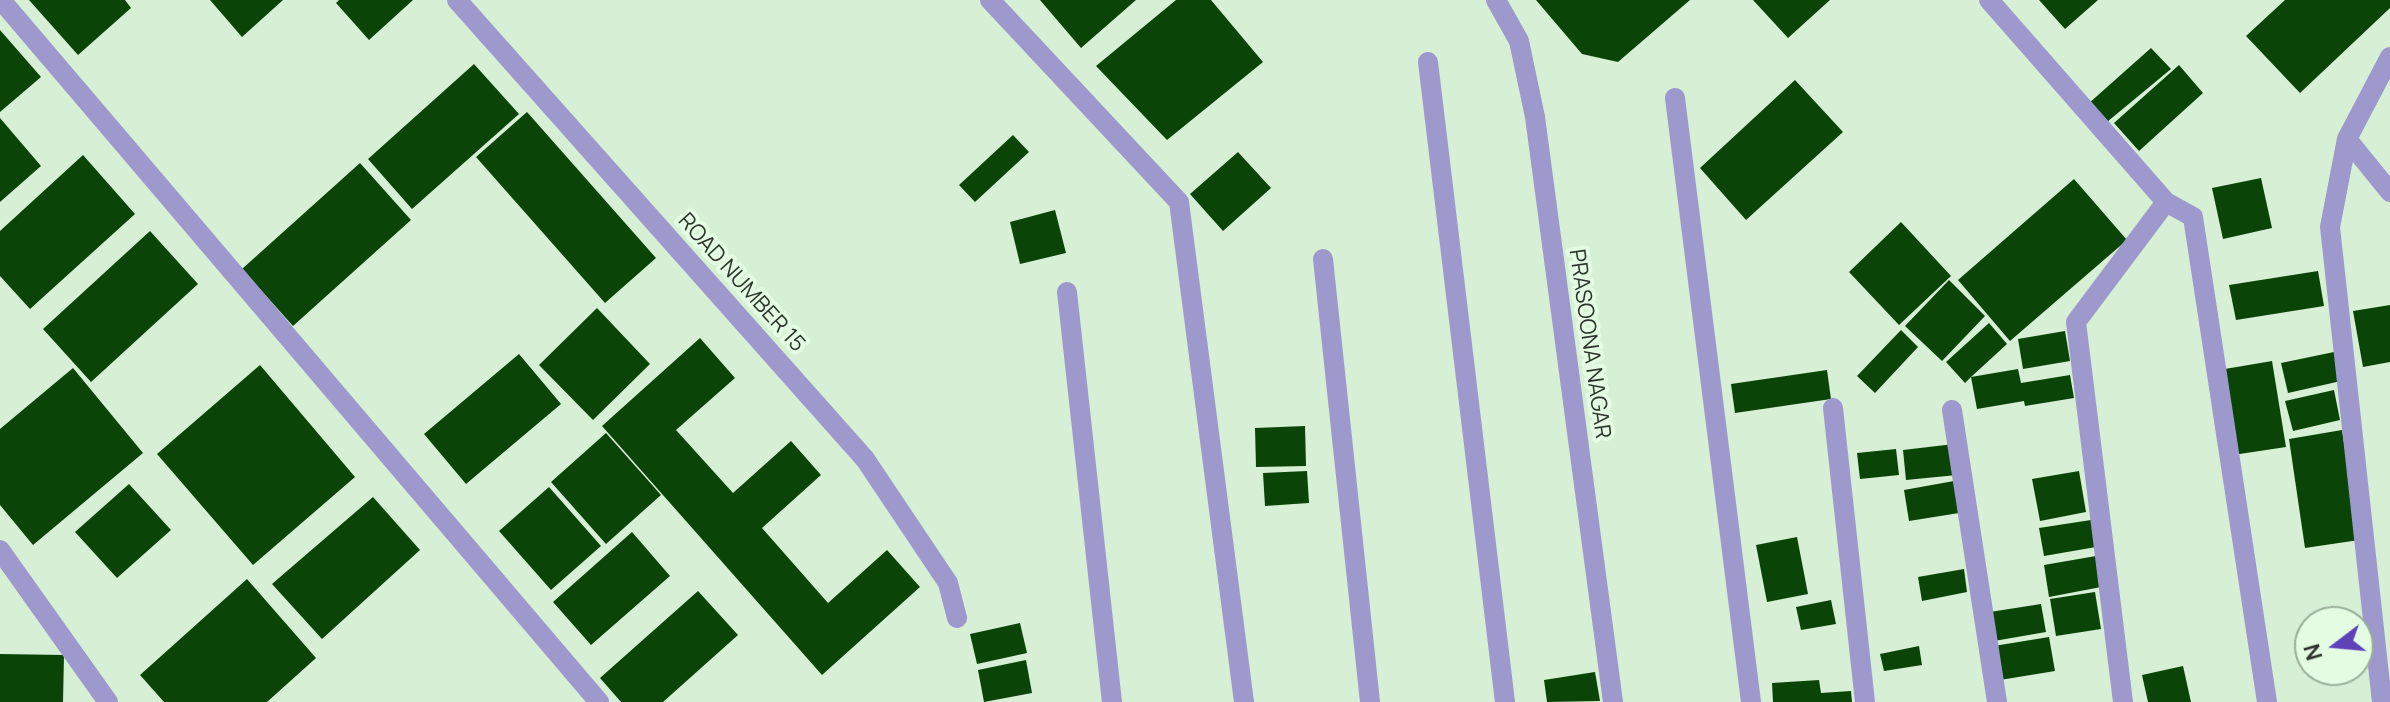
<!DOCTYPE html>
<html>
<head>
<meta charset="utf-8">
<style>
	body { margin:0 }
	#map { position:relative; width:2390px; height:702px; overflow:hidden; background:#d7efd5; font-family:Manrope,sans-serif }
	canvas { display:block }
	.north { position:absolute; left:2294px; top:606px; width:80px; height:80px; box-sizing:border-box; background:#e4fde2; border:2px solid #9aad99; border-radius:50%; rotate:254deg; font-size:22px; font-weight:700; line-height:32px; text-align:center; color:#2c352b }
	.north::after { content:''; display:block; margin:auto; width:28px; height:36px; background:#5f42ba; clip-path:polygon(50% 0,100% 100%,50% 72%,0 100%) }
</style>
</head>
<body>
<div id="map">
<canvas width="2390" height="702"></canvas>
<div class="north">N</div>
</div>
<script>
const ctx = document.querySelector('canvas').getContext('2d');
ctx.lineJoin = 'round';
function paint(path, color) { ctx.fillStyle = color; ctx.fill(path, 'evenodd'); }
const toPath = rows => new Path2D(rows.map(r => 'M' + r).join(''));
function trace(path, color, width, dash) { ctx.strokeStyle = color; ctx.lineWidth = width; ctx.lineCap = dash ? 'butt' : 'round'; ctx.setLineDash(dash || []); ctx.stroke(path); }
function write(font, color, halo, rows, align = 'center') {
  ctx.font = font + ' Manrope,sans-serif'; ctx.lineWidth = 8; ctx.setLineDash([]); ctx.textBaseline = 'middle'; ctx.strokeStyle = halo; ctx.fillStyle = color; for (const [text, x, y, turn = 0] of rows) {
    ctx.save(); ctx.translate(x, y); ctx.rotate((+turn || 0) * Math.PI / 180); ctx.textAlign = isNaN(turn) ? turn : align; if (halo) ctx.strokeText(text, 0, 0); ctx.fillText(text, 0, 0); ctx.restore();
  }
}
const building = toPath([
	[29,0,125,0,131,8,78,55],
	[210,0,283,0,242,37],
	[339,0,413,0,369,40,336,3],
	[1040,0,1136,0,1081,48],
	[1176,0,1211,0,1263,62,1167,140,1096,66],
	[1536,0,1690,0,1618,62,1582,54],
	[1753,0,1830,0,1788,38],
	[2039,0,2098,0,2065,29],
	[2285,0,2390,0,2390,8,2300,93,2246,36],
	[0,30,41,77,0,112],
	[2151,48,2171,69,2107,122,2088,104],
	[474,64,519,114,412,209,368,159],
	[2179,65,2203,93,2139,151,2114,123],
	[1795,80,1843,132,1746,220,1700,168],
	[527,112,656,258,605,303,476,157],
	[0,118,41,166,0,202],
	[1013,135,1029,152,975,202,959,185],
	[1238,152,1271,188,1223,231,1190,194],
	[83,155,135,214,30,309,0,276,0,231],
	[360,163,411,220,293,326,242,269],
	[2261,178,2272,228,2223,239,2212,188],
	[2074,179,2127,240,2010,341,1958,280],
	[1055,210,1066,253,1020,264,1010,222],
	[1901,222,1951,276,1899,325,1849,272],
	[150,231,198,284,91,382,43,329],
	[2318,271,2324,306,2236,320,2229,285],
	[1949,280,1985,316,1942,361,1905,326],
	[2390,305,2390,362,2363,367,2353,311],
	[597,308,650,364,593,420,539,365],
	[1989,323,2007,344,1971,377,2018,369,2021,383,2070,375,2074,398,2025,406,2024,401,1977,409,1971,377,1965,383,1946,362],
	[1901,330,1918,347,1875,393,1857,376],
	[2065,331,2070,361,2023,369,2018,339],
	[700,338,735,378,676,430,733,493,791,441,821,475,762,528,828,603,887,550,920,587,822,675,602,426],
	[2334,352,2341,381,2288,393,2281,363],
	[519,354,561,404,466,484,424,434],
	[2272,361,2286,447,2233,455,2219,370],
	[260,365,355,477,253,565,157,454],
	[73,368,143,453,33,545,0,505,0,429],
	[1827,370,1831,399,1735,413,1731,384],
	[2334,390,2340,420,2293,431,2285,401],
	[1305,426,1306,466,1256,467,1255,428],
	[2342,430,2359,540,2305,548,2289,439],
	[606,433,661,495,606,544,551,482],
	[1954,444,1957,475,1906,480,1903,450],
	[1896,449,1899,475,1860,479,1857,453],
	[1307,471,1309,503,1265,506,1263,473],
	[2079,471,2086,512,2040,521,2032,479],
	[1954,481,1959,513,1909,521,1904,490],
	[129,484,171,530,117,578,75,532],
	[549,487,601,546,551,590,499,531],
	[373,497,420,550,322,639,272,584],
	[2091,520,2096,547,2044,556,2039,528],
	[632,532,670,576,591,645,553,602],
	[1797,537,1808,594,1767,602,1756,545],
	[2096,556,2101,587,2049,597,2044,565],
	[1964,569,1967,592,1922,601,1918,577],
	[247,579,316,658,267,702,164,702,140,675],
	[698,591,738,635,663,702,621,702,600,678],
	[2095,592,2101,629,2056,636,2050,599],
	[1831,600,1836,624,1801,630,1796,607],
	[2041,604,2046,632,1994,641,1990,612],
	[1020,623,1027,653,977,664,970,634],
	[2049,637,2055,671,2000,680,1994,646],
	[1919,646,1922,665,1884,671,1880,654],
	[0,654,64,655,63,702,0,702],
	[1026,660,1032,693,984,702,978,670],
	[2183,666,2191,702,2148,702,2142,675],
	[1595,672,1600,701,1547,702,1544,680],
	[1819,680,1821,693,1851,691,1852,702,1773,702,1772,683]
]);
const minor = toPath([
	[1,0,599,702],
	[457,0,865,459,948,583,957,618],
	[990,0,1179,202,1244,702],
	[1496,0,1519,41,1535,117,1613,702],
	[1989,0,2166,202,2193,217,2267,702],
	[1428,62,1505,702],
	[1675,98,1751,702],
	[2347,139,2390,192],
	[1323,259,1370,702],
	[1067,292,1112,702],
	[1833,408,1865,702],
	[1952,410,1997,702],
	[0,550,108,702],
	[2123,702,2076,322,2166,202],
	[2382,702,2330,227,2347,139,2390,57]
]);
const streetNames = [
	["ROAD NUMBER 15",741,283,48],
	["PRASOONA NAGAR",1589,344,82]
];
paint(building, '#0a4407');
trace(minor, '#9e99cd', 20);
write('22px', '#2c352b', '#e4fde2', streetNames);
</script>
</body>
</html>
